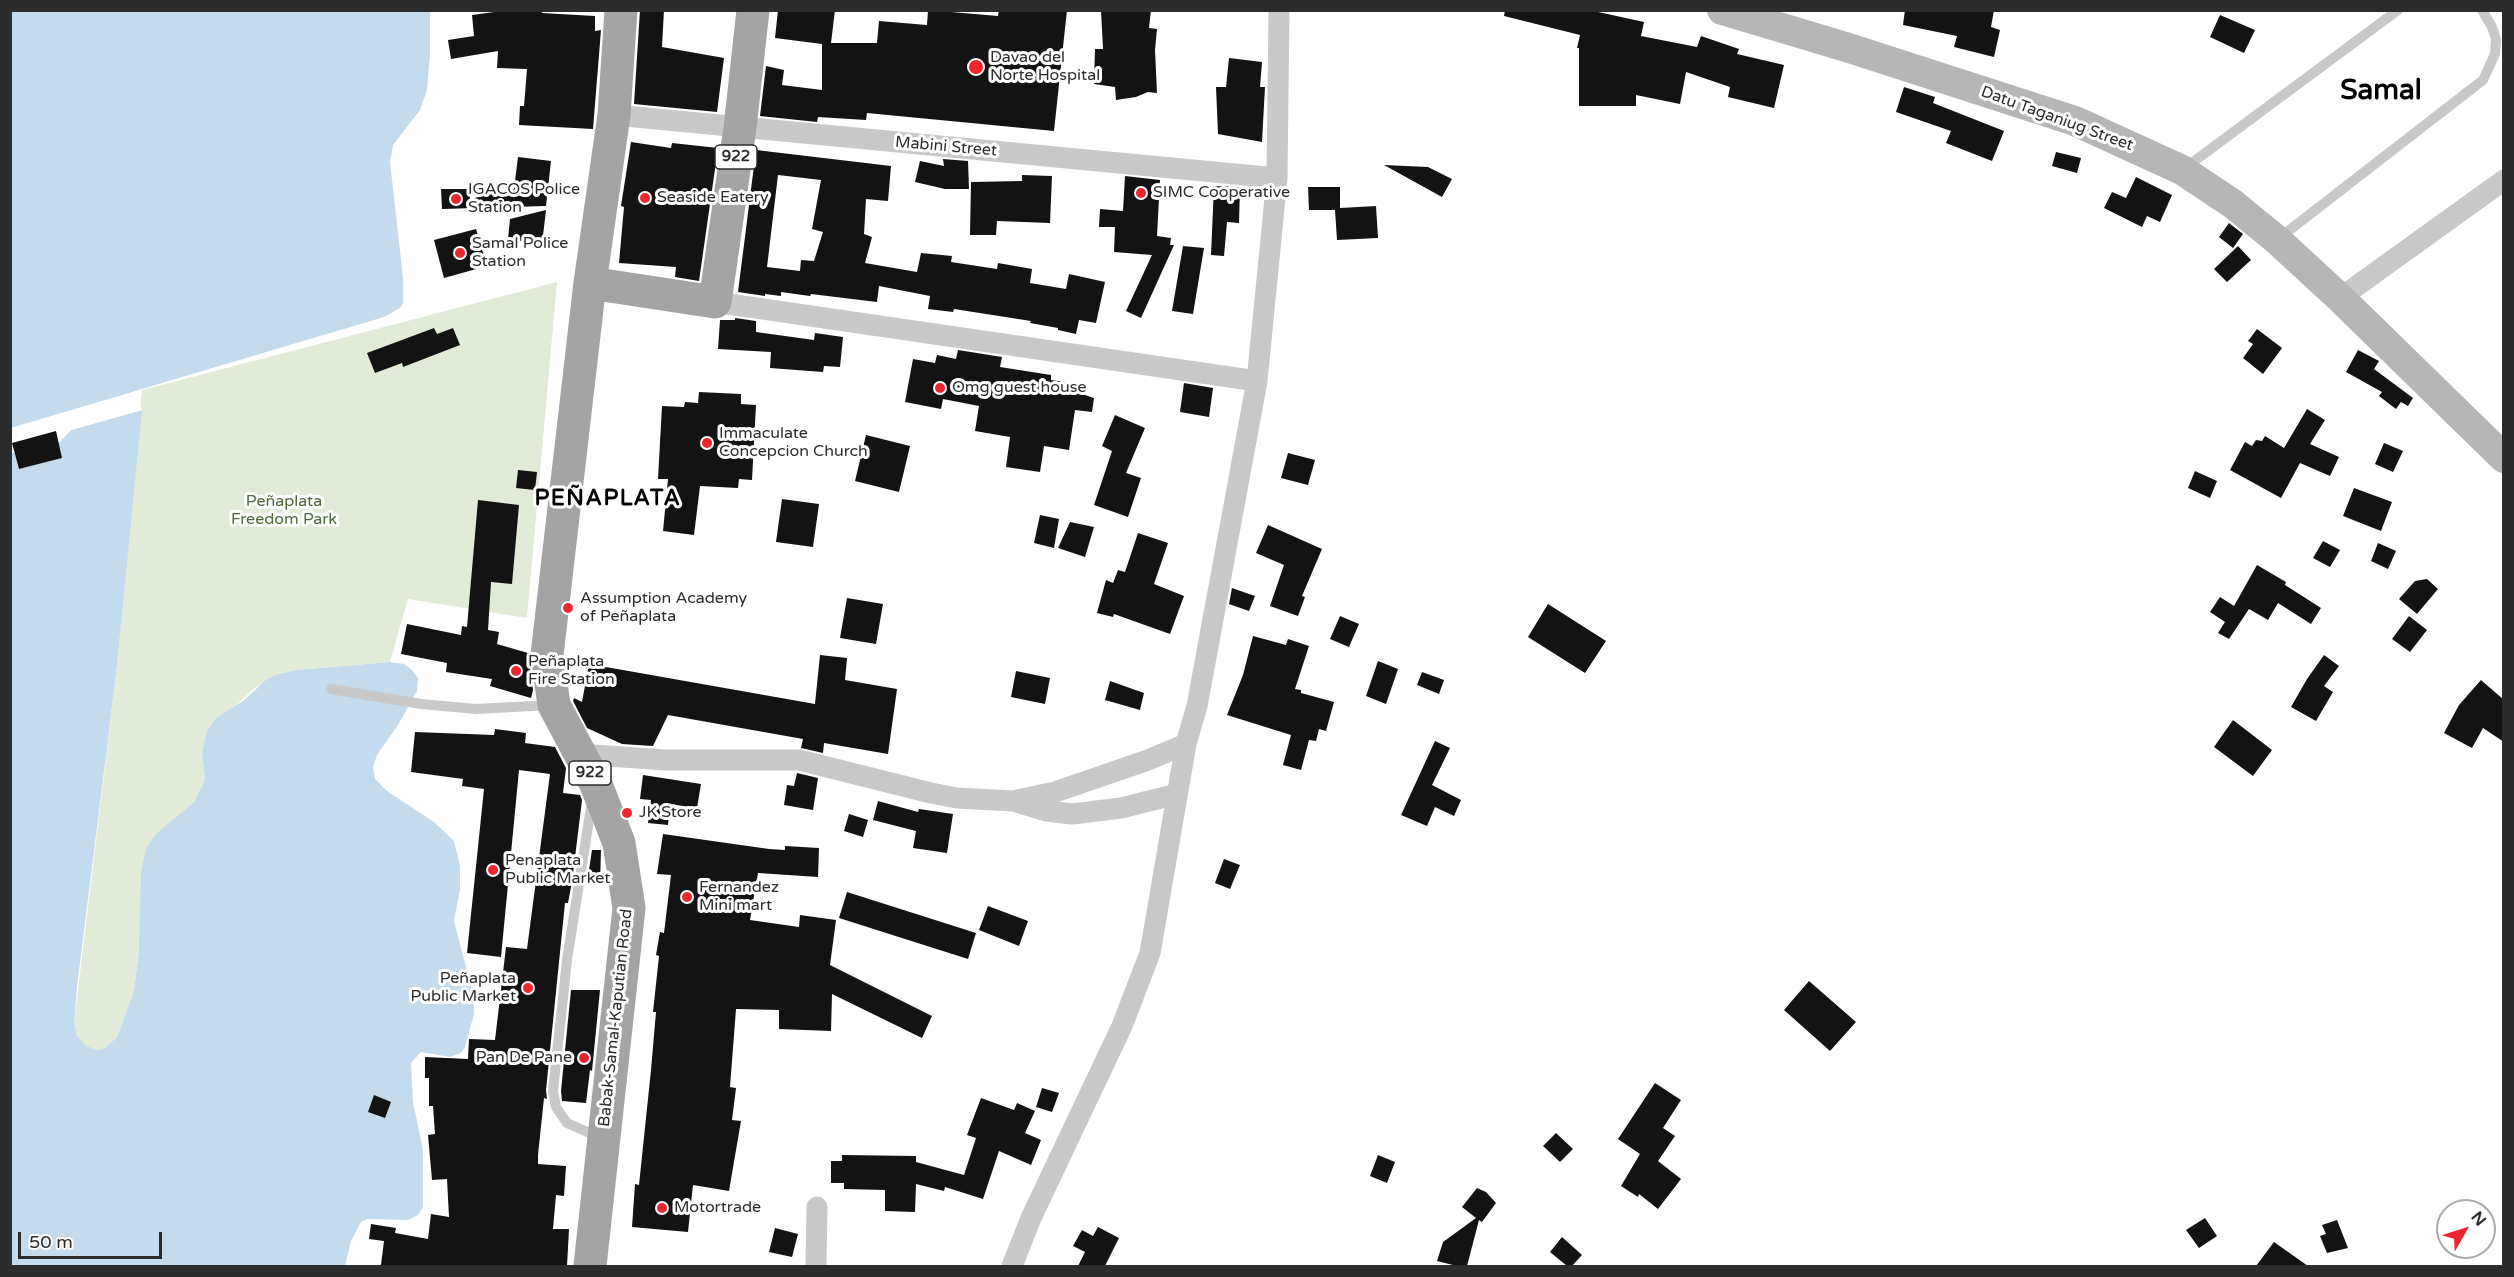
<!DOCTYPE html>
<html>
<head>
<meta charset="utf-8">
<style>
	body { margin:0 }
	#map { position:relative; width:2514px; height:1277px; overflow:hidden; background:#fff; font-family:"Varela Round",sans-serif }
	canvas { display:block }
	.frame { position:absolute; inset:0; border:12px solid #2c2c2c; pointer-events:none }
	.north { position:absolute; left:2436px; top:1199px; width:60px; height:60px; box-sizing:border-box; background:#fff; border:2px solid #ababab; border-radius:50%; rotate:51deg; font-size:16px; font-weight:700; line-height:24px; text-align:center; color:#2c2c2c }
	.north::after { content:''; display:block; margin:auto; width:21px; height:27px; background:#ed252e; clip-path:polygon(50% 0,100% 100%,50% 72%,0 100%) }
	.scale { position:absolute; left:18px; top:1232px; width:144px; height:27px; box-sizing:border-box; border:3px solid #2c2c2c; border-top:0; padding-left:8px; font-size:18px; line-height:21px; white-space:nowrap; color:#2c2c2c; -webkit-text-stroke:4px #fff; paint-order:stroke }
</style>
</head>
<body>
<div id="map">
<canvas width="2514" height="1277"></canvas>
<div class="frame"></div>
<div class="north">N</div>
<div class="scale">50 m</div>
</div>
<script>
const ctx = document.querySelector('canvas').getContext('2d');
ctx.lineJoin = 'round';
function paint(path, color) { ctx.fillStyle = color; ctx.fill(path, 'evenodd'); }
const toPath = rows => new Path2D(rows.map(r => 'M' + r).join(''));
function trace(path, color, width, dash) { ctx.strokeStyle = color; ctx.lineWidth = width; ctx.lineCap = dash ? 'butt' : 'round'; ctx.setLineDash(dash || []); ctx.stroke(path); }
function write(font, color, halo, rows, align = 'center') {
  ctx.font = font + ' "Varela Round",sans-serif'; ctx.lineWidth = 6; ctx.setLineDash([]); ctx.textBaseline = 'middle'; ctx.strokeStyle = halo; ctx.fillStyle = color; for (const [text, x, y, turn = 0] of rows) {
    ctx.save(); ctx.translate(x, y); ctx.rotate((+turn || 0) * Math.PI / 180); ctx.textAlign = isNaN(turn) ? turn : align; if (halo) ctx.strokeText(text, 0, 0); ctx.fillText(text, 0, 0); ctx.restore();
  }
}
const green = toPath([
	[557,282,527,618,408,599,390,662,296,670,279,674,255,688,232,709,202,754,205,780,194,802,176,819,139,951,134,991,117,1037,105,1048,97,1050,86,1047,77,1036,74,1022,116,675,142,390]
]);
const water = toPath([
	[11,11,430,11,430,55,427,90,420,110,393,145,390,162,403,278,403,303,400,308,384,317,11,428],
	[142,410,116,675,77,987,74,1022,77,1036,86,1046,97,1050,105,1048,117,1037,134,991,139,951,141,873,146,848,155,835,194,802,205,780,202,754,207,731,216,718,243,701,267,679,279,674,296,670,390,662,404,664,412,670,418,678,417,691,398,725,377,755,373,767,375,779,387,791,434,822,454,841,460,866,460,889,454,921,473,994,474,1014,465,1047,461,1053,450,1057,421,1052,411,1063,413,1102,423,1150,423,1207,418,1215,408,1220,367,1219,361,1222,351,1241,345,1266,11,1266,11,453,58,443,71,430]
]);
const pier = toPath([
	[142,390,142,393,10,431,11,428],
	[142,407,142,410,71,430,58,443,62,458,19,469,15,453,11,453,10,450,55,441,70,427]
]);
const building = toPath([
	[509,10,541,10,542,13,595,16,595,31,601,30,593,129,519,125,520,106,524,106,527,69,497,68,498,51,451,59,448,40,474,36,472,15],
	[640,10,664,10,662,47,724,58,717,112,634,104],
	[778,10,835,10,831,43,877,43,879,21,927,25,928,10,998,16,999,10,1067,10,1054,131,867,113,866,120,818,117,817,122,760,116,766,66,784,70,782,85,822,90,822,44,775,38],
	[1101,10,1151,10,1149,28,1157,29,1155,50,1157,93,1148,92,1136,97,1116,100,1115,87,1094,84,1095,49,1103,49],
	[1505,10,1589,10,1644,22,1641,36,1697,47,1701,36,1739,49,1737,54,1784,65,1774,108,1728,97,1730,87,1686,72,1680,104,1636,95,1636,106,1579,106,1579,48,1577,48,1580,35,1504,16],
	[1905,10,1994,10,1991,27,2000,30,1994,57,1954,47,1957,36,1903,25],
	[2220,15,2255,30,2244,53,2210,37],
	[1229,58,1262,62,1260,87,1265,87,1262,142,1218,134,1216,87,1226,87],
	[1904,87,1935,97,1933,103,2004,131,1992,161,1946,143,1951,131,1896,112],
	[631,142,671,148,672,143,718,148,699,281,675,277,676,267,619,263,624,207,621,206],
	[756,150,891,166,888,201,866,199,864,234,872,237,865,263,917,272,921,253,952,256,951,262,997,269,998,263,1032,269,1030,283,1066,289,1069,274,1105,282,1096,323,1079,320,1076,334,1058,330,1058,328,1030,323,1031,321,954,309,953,312,928,309,930,296,879,286,877,302,811,294,810,296,781,292,781,296,765,294,765,296,738,292],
	[778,175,821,180,812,229,823,232,814,261,801,260,800,271,767,267],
	[2056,152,2081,158,2077,173,2052,166],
	[518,157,551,161,546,206,442,209,441,189,470,189,470,199,514,189],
	[943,159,968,161,969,189,945,189,915,182,920,161,944,166],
	[1384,165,1428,167,1452,179,1442,197],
	[1022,175,1052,176,1050,223,997,221,996,235,970,235,971,182,1022,181],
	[1125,176,1160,180,1157,236,1171,238,1170,245,1174,245,1141,318,1126,311,1152,255,1114,252,1115,227,1099,227,1100,209,1123,211],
	[2136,177,2172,195,2160,222,2147,216,2142,227,2104,208,2112,192,2126,198],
	[1214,186,1240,187,1239,223,1227,222,1224,256,1211,255],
	[1308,187,1340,187,1340,208,1376,206,1378,238,1337,240,1335,210,1309,210],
	[546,210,542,244,508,239,510,219],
	[2229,223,2243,234,2233,248,2219,237],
	[476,229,487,266,444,278,434,240],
	[1183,246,1204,248,1193,314,1172,311],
	[2238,246,2251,260,2227,282,2214,269],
	[735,318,756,321,756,332,814,340,815,333,843,337,840,367,824,366,823,372,770,368,771,352,718,349,720,320,735,320],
	[434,328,437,334,453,328,460,345,403,367,402,363,375,373,367,353],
	[2257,329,2282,348,2263,374,2243,358,2253,344,2248,341],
	[958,350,1002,357,1000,367,1051,375,1051,380,1084,385,1082,394,1094,398,1092,412,1075,410,1069,450,1044,446,1040,472,1006,467,1010,437,975,431,979,406,943,399,941,409,905,402,913,359,935,363,937,355,956,359],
	[2358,350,2379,361,2374,369,2413,398,2408,406,2401,402,2396,409,2379,396,2382,392,2346,372],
	[1184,383,1213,388,1209,417,1180,412],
	[699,392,741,394,741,404,756,405,752,480,739,479,738,488,700,486,694,535,663,531,668,479,658,479,662,406,684,407,685,402,698,403],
	[2307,409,2325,420,2310,444,2339,457,2330,476,2300,463,2281,498,2230,470,2245,442,2252,446,2256,440,2262,441,2265,436,2284,448],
	[1115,415,1145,428,1126,473,1141,478,1128,517,1094,505,1112,451,1102,446],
	[56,431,62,458,19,469,12,443],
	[866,435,910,446,899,492,855,481],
	[2384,443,2403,451,2393,472,2375,464],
	[1288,453,1315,460,1308,485,1281,478],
	[518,470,537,472,535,490,516,488],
	[2195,471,2217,481,2210,498,2188,488],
	[2354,488,2392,502,2381,531,2343,516],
	[782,499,819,504,813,547,776,542],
	[478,500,519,505,512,584,491,582,488,630,499,632,497,644,528,653,533,690,531,698,490,686,492,679,446,672,447,663,401,654,407,624,461,635,462,626,467,627],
	[1040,515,1059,519,1054,548,1034,543],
	[1070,522,1094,527,1085,557,1058,548],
	[1268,525,1322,549,1302,596,1305,597,1298,616,1270,606,1284,565,1256,553],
	[1138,533,1168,543,1154,584,1184,596,1170,634,1114,614,1113,617,1097,613,1106,580,1113,583,1118,570,1125,572],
	[2323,541,2340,550,2330,567,2313,558],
	[2378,543,2396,551,2388,569,2371,561],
	[2257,565,2286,582,2285,585,2321,608,2311,624,2278,603,2268,620,2249,609,2229,639,2218,633,2225,622,2210,612,2220,597,2234,606],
	[2427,579,2438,589,2417,614,2399,599,2415,581],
	[1232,588,1255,596,1249,611,1229,604],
	[847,598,883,604,876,644,840,638],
	[1548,604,1606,641,1585,673,1528,637],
	[1340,616,1359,624,1349,647,1330,639],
	[2409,616,2427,630,2410,652,2392,639],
	[1253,636,1286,645,1288,639,1309,646,1295,689,1301,690,1301,693,1334,702,1326,731,1319,729,1316,741,1309,740,1301,770,1283,765,1291,735,1227,715,1243,675],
	[820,655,847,658,845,680,897,689,888,754,824,743,823,753,801,748,803,739,668,715,653,746,622,744,587,728,573,701,574,698,582,702,589,664,815,704],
	[2324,655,2339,666,2324,686,2333,692,2316,721,2291,707,2307,679],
	[1378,661,1398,669,1386,704,1366,696],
	[1016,671,1050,678,1045,704,1011,697],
	[1422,672,1444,680,1439,694,1417,685],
	[2481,680,2504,700,2504,742,2483,728,2472,748,2444,733,2459,705],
	[1110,681,1144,693,1140,710,1105,700],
	[2233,720,2272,750,2253,776,2214,747],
	[495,729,526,733,525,743,555,747,566,768,563,793,580,795,582,800,572,882,568,903,565,903,546,1090,547,1099,544,1098,538,1155,538,1164,566,1166,564,1196,556,1195,553,1229,569,1229,567,1266,381,1265,384,1241,369,1239,371,1224,396,1228,395,1233,428,1239,431,1214,449,1217,447,1179,432,1180,428,1135,435,1134,433,1106,429,1106,429,1078,425,1078,425,1057,468,1059,469,1039,495,1040,506,947,527,949,550,774,519,770,501,957,467,953,484,789,462,786,463,779,411,772,415,732,494,735],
	[1435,741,1450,748,1432,785,1461,800,1454,816,1435,807,1427,826,1401,815],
	[797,773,818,778,813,810,784,805,787,785,794,786],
	[643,775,701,784,697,808,670,804,668,825,648,823,651,800,640,799],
	[878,801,918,812,919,809,953,814,947,853,913,848,916,831,873,820],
	[849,814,868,820,863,837,844,831],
	[663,834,769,849,785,850,785,846,819,848,818,877,758,873,750,920,799,927,800,915,836,920,830,965,932,1016,922,1038,832,994,831,1031,779,1029,779,1010,736,1009,730,1087,736,1088,732,1120,741,1121,729,1191,693,1185,688,1232,632,1227,635,1184,639,1185,651,1070,656,1012,653,1012,659,956,656,955,660,932,664,933,671,875,657,874],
	[592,850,601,850,600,883,587,883],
	[1224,859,1240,865,1230,889,1215,883],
	[847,892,976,933,968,959,839,918],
	[988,906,1028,921,1019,946,979,930],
	[1809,981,1856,1022,1830,1051,1784,1010],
	[571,990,600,990,592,1071,590,1070,586,1103,562,1101,561,1091],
	[1655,1083,1681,1100,1663,1128,1675,1136,1658,1161,1681,1179,1658,1209,1639,1194,1638,1197,1621,1186,1640,1154,1618,1139],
	[1042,1088,1059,1093,1052,1112,1036,1107],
	[374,1095,391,1102,385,1118,368,1112],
	[981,1098,1014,1110,1017,1103,1035,1111,1025,1133,1041,1140,1031,1165,999,1151,983,1199,945,1187,944,1191,916,1184,915,1212,885,1211,885,1190,844,1189,844,1183,831,1183,831,1161,842,1161,842,1155,916,1156,916,1162,964,1175,976,1138,967,1135],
	[1556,1133,1573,1149,1560,1162,1543,1146],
	[1378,1155,1395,1162,1387,1183,1370,1176],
	[1477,1188,1486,1192,1496,1203,1482,1222,1479,1220,1467,1266,1457,1266,1437,1261,1443,1242,1476,1218,1462,1207],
	[2205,1218,2217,1236,2199,1248,2186,1230],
	[2337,1220,2348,1248,2327,1253,2320,1236,2326,1234,2322,1225],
	[1098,1227,1119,1238,1105,1266,1078,1266,1085,1252,1073,1246,1082,1230,1093,1236],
	[775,1228,798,1234,792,1257,769,1252],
	[1562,1237,1582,1255,1572,1266,1567,1266,1550,1252],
	[2274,1242,2308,1266,2256,1266]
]);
const service = toPath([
	[2185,168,2398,10],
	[2278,239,2483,80,2495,54,2496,39,2492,27,2482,10],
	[331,689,421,704,476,709,551,705],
	[592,801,567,960,553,1091,556,1107,567,1123,601,1138]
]);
const minor = toPath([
	[614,115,1277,178],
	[2340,298,2504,180],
	[715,302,1257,381],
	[580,754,665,760,799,760,931,793,957,798,1013,801,1046,811,1072,814,1121,808,1177,794],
	[1017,800,1055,792,1148,760,1186,744],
	[816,1266,817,1207],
	[1012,1266,1031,1218,1122,1026,1150,953,1186,744,1197,706,1257,381,1277,178,1279,10]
]);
const secondary = toPath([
	[1722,10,1849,48,2075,121,2182,170,2233,204,2277,240,2340,298,2504,458]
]);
const primary = toPath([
	[590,283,715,302,740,128,753,10],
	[590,1266,629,908,619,843,595,782,554,705,547,655,590,283,614,115,621,10]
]);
const markers = [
	[976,67,8,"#ed252e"],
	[1141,193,6,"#ed252e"],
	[645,198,6,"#ed252e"],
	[456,199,6,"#ed252e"],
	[460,253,6,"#ed252e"],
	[940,388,6,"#ed252e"],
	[707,443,6,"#ed252e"],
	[568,608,6,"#ed252e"],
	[516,671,6,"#ed252e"],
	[627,813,6,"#ed252e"],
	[493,870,6,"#ed252e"],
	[687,897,6,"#ed252e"],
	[528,988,6,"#ed252e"],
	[584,1058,6,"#ed252e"],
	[662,1208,6,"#ed252e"]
];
const shields = [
	[736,157,42],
	[590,773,42]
];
const shieldNames = [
	["922",736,157],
	["922",590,773]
];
const poiNames = [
	["Davao del",990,58],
	["Norte Hospital",990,76],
	["IGACOS Police",468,190],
	["Station",468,208],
	["SIMC Cooperative",1153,193],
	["Seaside Eatery",657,198],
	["Samal Police",472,244],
	["Station",472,262],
	["Omg guest house",952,388],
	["Immaculate",719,434],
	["Concepcion Church",719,452],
	["Assumption Academy",580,599],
	["of Peñaplata",580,617],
	["Peñaplata",528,662],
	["Fire Station",528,680],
	["JK Store",639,813],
	["Penaplata",505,861],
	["Public Market",505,879],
	["Fernandez",699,888],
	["Mini mart",699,906],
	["Peñaplata",516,979,"right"],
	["Public Market",516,997,"right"],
	["Pan De Pane",572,1058,"right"],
	["Motortrade",674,1208]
];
const streetNames = [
	["Datu Taganiug Street",2057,119,20],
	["Mabini Street",946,147,5],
	["Babak-Samal-Kaputian Road",616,1018,-84]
];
const parkNames = [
	["Peñaplata",284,502],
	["Freedom Park",284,520]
];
const districtNames = [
	["PEÑAPLATA",608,499]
];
const townNames = [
	["Samal",2381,92]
];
paint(green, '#e2ebd8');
paint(water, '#c3dbec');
paint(pier, '#fff');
paint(building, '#131313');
trace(service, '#c9c9c9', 10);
trace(minor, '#c9c9c9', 21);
trace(secondary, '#b6b6b6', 30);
trace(primary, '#a4a4a4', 33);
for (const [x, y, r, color] of markers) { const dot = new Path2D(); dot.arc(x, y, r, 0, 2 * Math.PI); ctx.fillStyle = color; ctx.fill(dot); trace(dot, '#fff', 2); }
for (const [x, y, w] of shields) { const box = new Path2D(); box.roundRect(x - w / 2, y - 12, w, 24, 4.5); ctx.fillStyle = '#fff'; ctx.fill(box); trace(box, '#2c2c2c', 1.5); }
write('bold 15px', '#2c2c2c', null, shieldNames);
write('16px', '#2c2c2c', '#fff', poiNames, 'left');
write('16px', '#2c2c2c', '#fff', streetNames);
write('16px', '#4e6938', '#fff', parkNames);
ctx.letterSpacing = '1.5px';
write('bold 22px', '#000', '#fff', districtNames);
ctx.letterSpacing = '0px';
write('bold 28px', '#000', '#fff', townNames);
</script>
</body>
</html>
